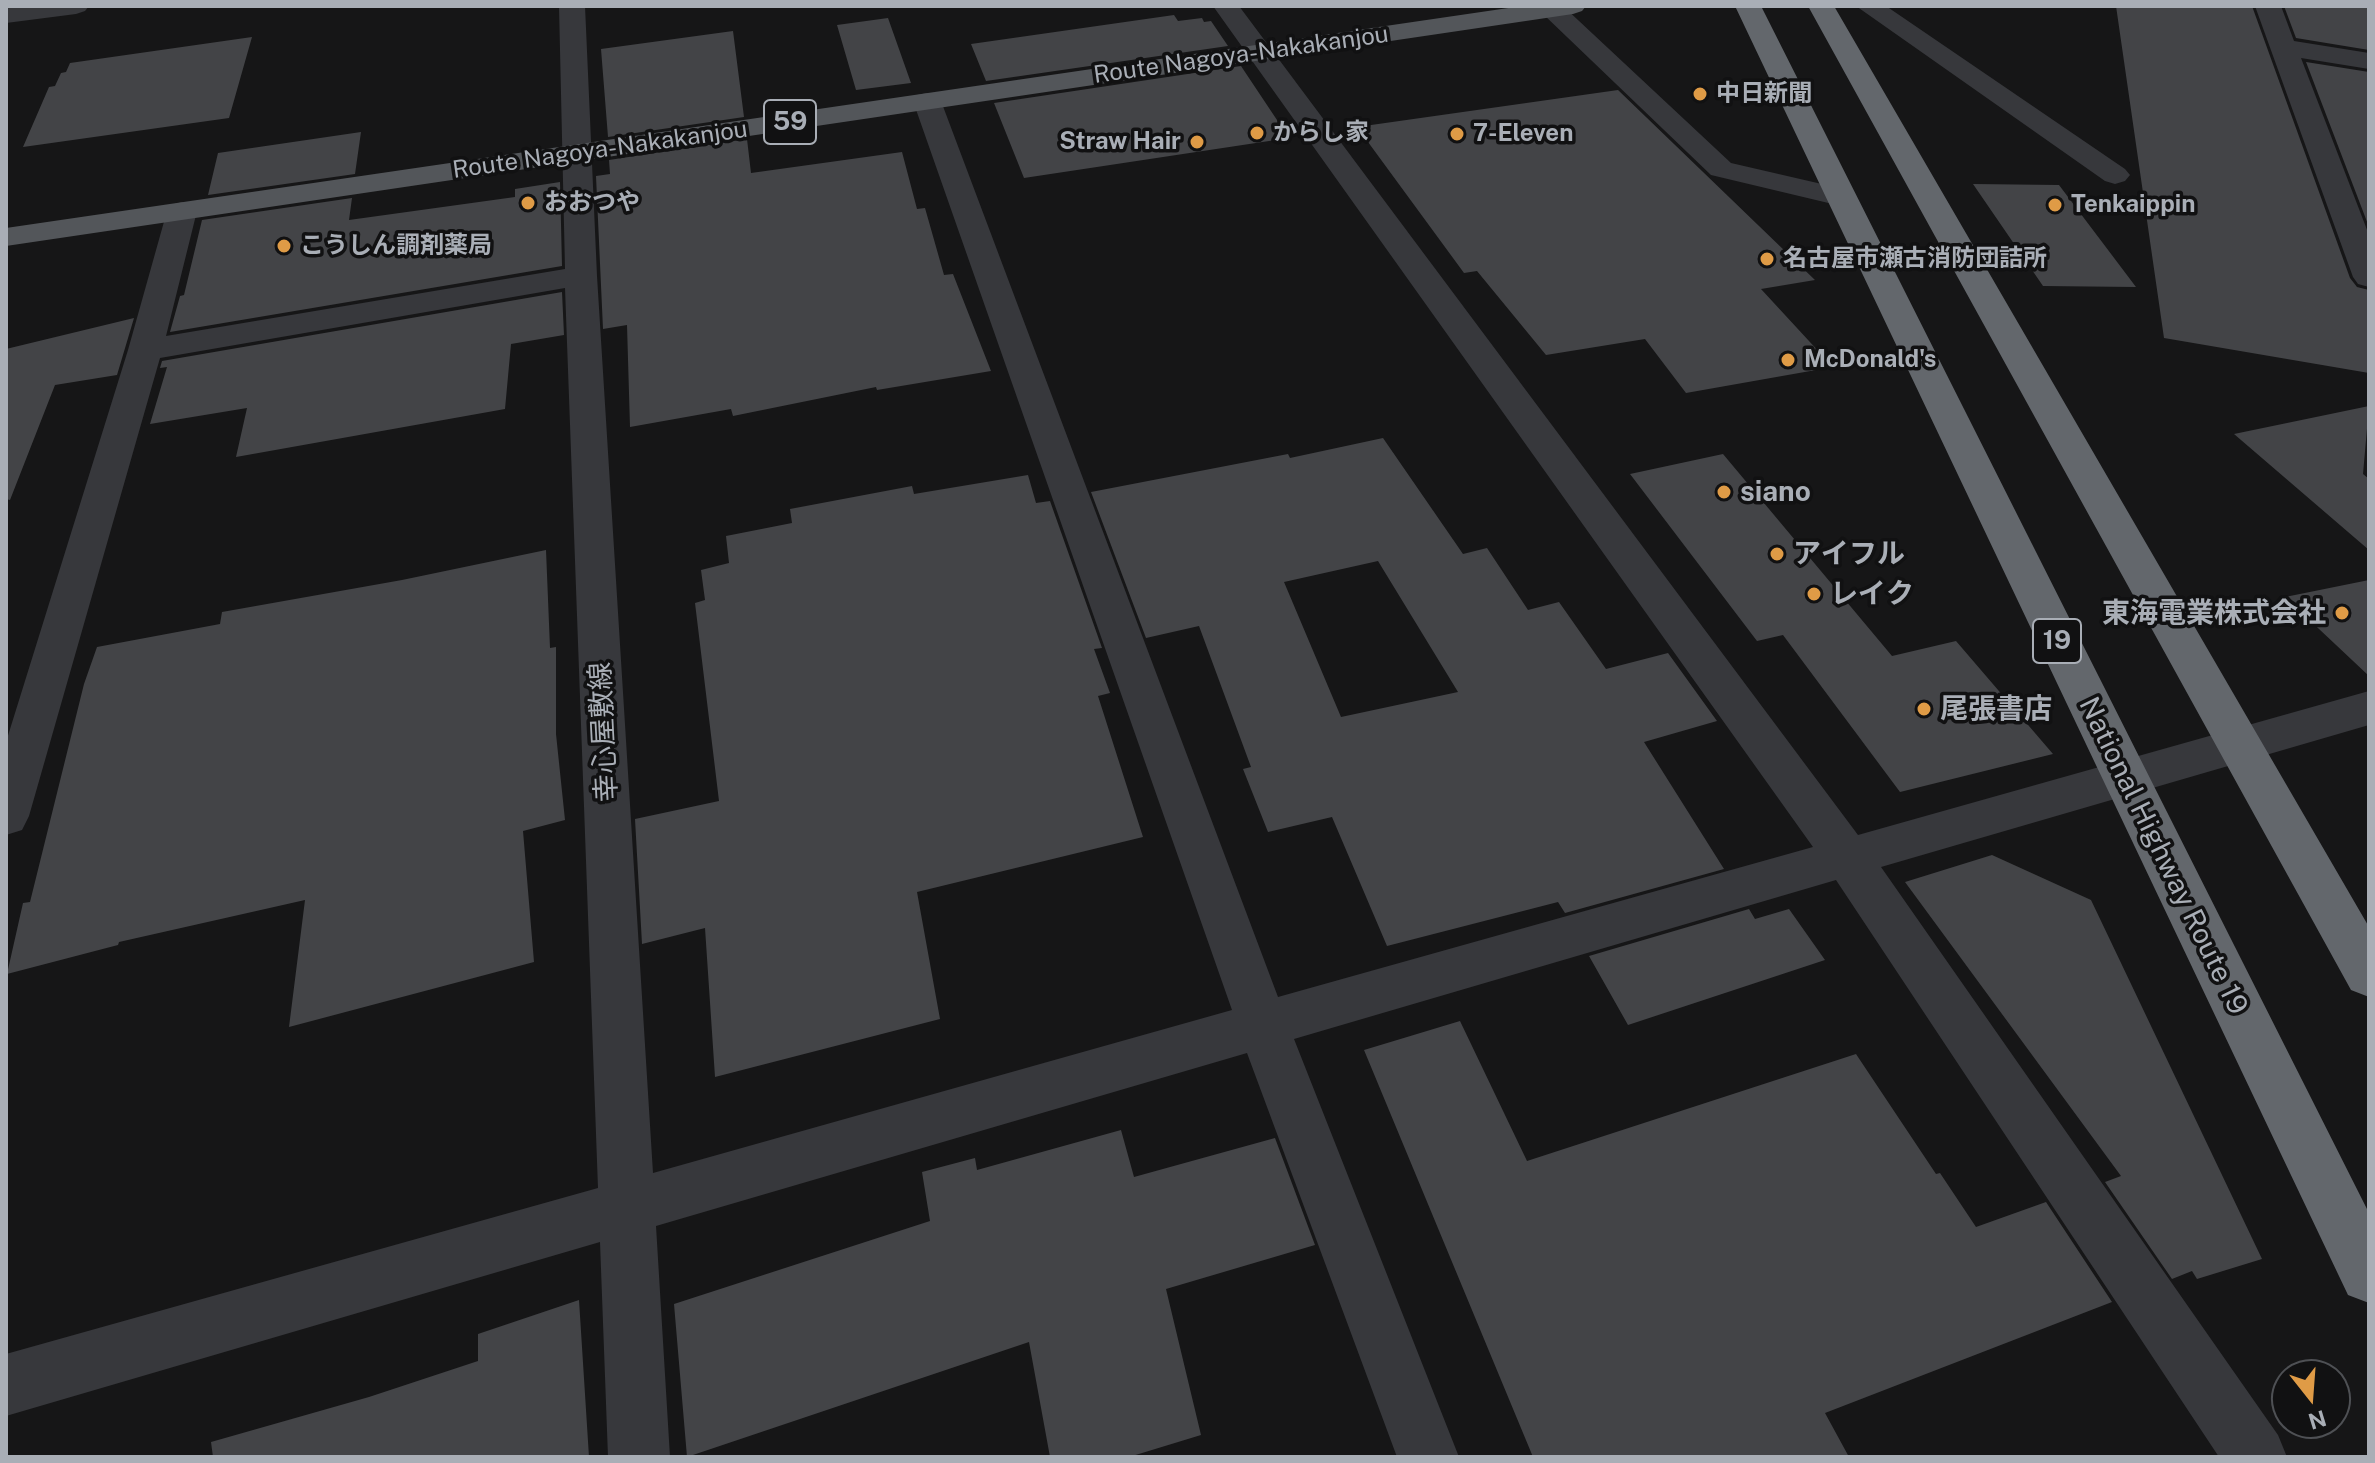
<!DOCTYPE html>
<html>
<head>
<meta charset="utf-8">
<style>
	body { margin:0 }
	#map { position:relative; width:2375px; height:1463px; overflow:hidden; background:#161617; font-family:"Public Sans",sans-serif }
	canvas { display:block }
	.frame { position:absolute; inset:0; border:8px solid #a9aeb6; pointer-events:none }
	.north { position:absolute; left:2271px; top:1359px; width:80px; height:80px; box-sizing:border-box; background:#111112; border:2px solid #4e5054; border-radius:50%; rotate:163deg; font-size:22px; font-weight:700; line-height:32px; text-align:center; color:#a9aeb6 }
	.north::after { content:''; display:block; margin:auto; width:28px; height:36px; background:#df9b46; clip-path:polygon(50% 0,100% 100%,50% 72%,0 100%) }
</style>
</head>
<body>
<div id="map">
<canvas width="2375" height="1463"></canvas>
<div class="frame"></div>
<div class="north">N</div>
</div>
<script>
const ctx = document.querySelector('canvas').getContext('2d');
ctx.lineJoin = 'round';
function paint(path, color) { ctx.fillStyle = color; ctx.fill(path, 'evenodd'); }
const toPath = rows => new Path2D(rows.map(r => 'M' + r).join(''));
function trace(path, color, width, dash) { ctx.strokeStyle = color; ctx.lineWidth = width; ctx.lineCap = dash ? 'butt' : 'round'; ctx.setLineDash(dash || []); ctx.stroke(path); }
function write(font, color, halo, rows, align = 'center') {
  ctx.font = font + ' "Public Sans","Noto Sans JP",sans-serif'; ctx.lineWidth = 7; ctx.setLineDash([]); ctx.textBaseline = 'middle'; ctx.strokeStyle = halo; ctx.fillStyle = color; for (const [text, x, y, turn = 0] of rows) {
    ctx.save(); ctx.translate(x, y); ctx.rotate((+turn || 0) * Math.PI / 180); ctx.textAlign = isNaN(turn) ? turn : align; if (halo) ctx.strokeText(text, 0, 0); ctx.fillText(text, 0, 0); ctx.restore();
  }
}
const building = toPath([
	[2116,6,2252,6,2350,278,2357,287,2369,290,2369,373,2164,338],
	[2284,6,2369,6,2369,50,2296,38],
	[1174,15,1178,21,1202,18,1204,22,1211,21,1228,46,986,81,971,44],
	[888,18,911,83,856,90,837,25],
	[733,31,744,117,608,137,601,49],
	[252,37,229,118,23,147,49,87,55,86,61,73,66,72,70,63],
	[2306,62,2369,72,2369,227],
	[1241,66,1289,138,1024,178,994,103],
	[1618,90,1815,280,1761,289,1833,367,1686,393,1645,339,1546,355,1477,271,1464,273,1357,127],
	[361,132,355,174,208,195,218,153],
	[747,139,751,173,902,152,917,209,925,208,944,275,953,274,991,371,877,390,876,387,733,416,731,409,630,427,627,325,603,329,596,176,610,174,609,160],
	[560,182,562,266,170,332,180,296,184,295,202,220,352,198,349,220,515,197,515,189],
	[1973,184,2059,185,2136,287,2043,286],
	[562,292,564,335,511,344,505,409,236,457,247,408,150,424,167,367,160,368,162,361],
	[134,318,117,375,55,385,10,500,6,499,6,349],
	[2369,406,2363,474,2369,479,2369,550,2234,434],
	[1383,438,1463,554,1487,548,1528,610,1559,602,1606,669,1668,653,1717,721,1644,742,1724,869,1565,913,1558,902,1387,946,1332,817,1268,832,1243,769,1251,767,1199,626,1146,638,1091,492,1288,454,1290,458],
	[1378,561,1458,692,1341,717,1284,582],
	[1723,454,1892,656,1956,641,2053,754,1900,792,1783,635,1757,641,1630,474],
	[1028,475,1036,503,1050,501,1102,648,1094,649,1110,693,1098,696,1143,837,917,892,940,1019,715,1077,705,928,642,944,635,819,719,801,695,603,705,600,701,570,729,563,726,536,792,523,790,509,912,486,914,494],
	[546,550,550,648,556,647,556,734,565,820,523,831,534,962,289,1027,305,900,119,942,118,945,7,974,23,903,30,902,84,684,97,647,220,624,222,612,402,580],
	[2369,580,2369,676,2285,597],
	[1992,855,2091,900,2262,1259,2197,1279,2192,1271,2172,1279,2105,1182,2121,1176,1905,882],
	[1749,909,1755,919,1789,909,1825,960,1628,1025,1589,956],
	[1460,1021,1527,1161,1856,1054,1936,1174,1940,1173,1976,1227,2046,1202,2112,1302,1825,1413,1849,1457,1533,1457,1364,1050],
	[1121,1130,1134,1177,1275,1138,1315,1245,1166,1289,1201,1435,1129,1457,1050,1457,1029,1342,687,1457,674,1304,930,1221,922,1172,975,1158,977,1170],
	[579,1300,589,1457,213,1457,211,1442,369,1397,478,1361,478,1334]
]);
const minor = toPath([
	[17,6,89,6,85,11,76,14,6,23,6,7,17,6],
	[559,6,585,6,597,276,653,1173,1232,1010,913,101,917,95,927,93,937,95,941,101,1278,997,1813,847,1213,6,1239,6,1858,835,2369,691,2369,725,1881,867,2278,1435,2287,1457,2219,1457,1836,880,1294,1039,1459,1457,1397,1457,1247,1053,656,1226,670,1457,608,1457,600,1242,6,1416,6,1354,598,1188,565,288,160,358,29,816,22,830,6,835,6,742,128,350,167,211,171,205,182,202,193,205,197,211,166,336,565,269,559,6],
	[1541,6,1563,6,1731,163,1852,191,1856,197,1852,203,1841,206,1711,175,1543,14,1539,9,1541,6],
	[1856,6,1886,6,2125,169,2130,175,2125,181,2115,184,2105,181,1856,6],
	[2255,6,2281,6,2294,41,2369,53,2369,69,2301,58,2369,235,2369,287,2358,284,2353,277,2255,6]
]);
const major = toPath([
	[1522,6,1586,6,1582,11,1573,14,6,246,6,228,1522,6]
]);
const highway = toPath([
	[1735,6,1761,6,2369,1213,2369,1303,2348,1295,1735,6],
	[1808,6,1834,6,2369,927,2369,997,2351,990,1808,6]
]);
const markers = [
	[1700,94,8,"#df9b46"],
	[1257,133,8,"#df9b46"],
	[1457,134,8,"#df9b46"],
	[1197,142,8,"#df9b46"],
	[528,203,8,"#df9b46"],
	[2055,205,8,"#df9b46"],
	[284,246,8,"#df9b46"],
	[1767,259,8,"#df9b46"],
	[1788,360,8,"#df9b46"],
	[1724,492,8,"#df9b46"],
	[1777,554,8,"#df9b46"],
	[1814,594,8,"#df9b46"],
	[2342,613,8,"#df9b46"],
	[1924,709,8,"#df9b46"]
];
const farStreetnames = [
	["Route Nagoya-Nakakanjou",1241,55,-8],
	["Route Nagoya-Nakakanjou",600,150,-8]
];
const farPoinames = [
	["中日新聞",1716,94],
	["からし家",1273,133],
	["7-Eleven",1473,134],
	["Straw Hair",1181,142,"right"],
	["おおつや",544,203],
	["Tenkaippin",2071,205],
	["こうしん調剤薬局",300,246],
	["名古屋市瀬古消防団詰所",1783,259],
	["McDonald's",1804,360]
];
const shields = [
	[790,122,52],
	[2057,641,48]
];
const shieldNames = [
	["59",790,122],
	["19",2057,641]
];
const poiNames = [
	["siano",1740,492],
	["アイフル",1793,554],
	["レイク",1830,594],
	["東海電業株式会社",2326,613,"right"],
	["尾張書店",1940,709]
];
const streetNames = [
	["幸心屋敷線",604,732,-93],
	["National Highway Route 19",2163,856,64]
];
paint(building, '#434447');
paint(minor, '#37383c');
paint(major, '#53565a');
paint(highway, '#63676c');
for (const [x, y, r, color] of markers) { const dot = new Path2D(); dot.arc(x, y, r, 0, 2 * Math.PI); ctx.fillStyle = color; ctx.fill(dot); trace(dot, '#111112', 3); }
write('24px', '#a9aeb6', '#111112', farStreetnames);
write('bold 24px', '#a9aeb6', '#111112', farPoinames, 'left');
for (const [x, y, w] of shields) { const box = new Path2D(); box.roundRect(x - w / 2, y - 22, w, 44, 6); ctx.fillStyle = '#111112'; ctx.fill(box); trace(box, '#a9aeb6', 2); }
write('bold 26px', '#a9aeb6', null, shieldNames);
write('bold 28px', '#a9aeb6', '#111112', poiNames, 'left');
write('28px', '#a9aeb6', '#111112', streetNames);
</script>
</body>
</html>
